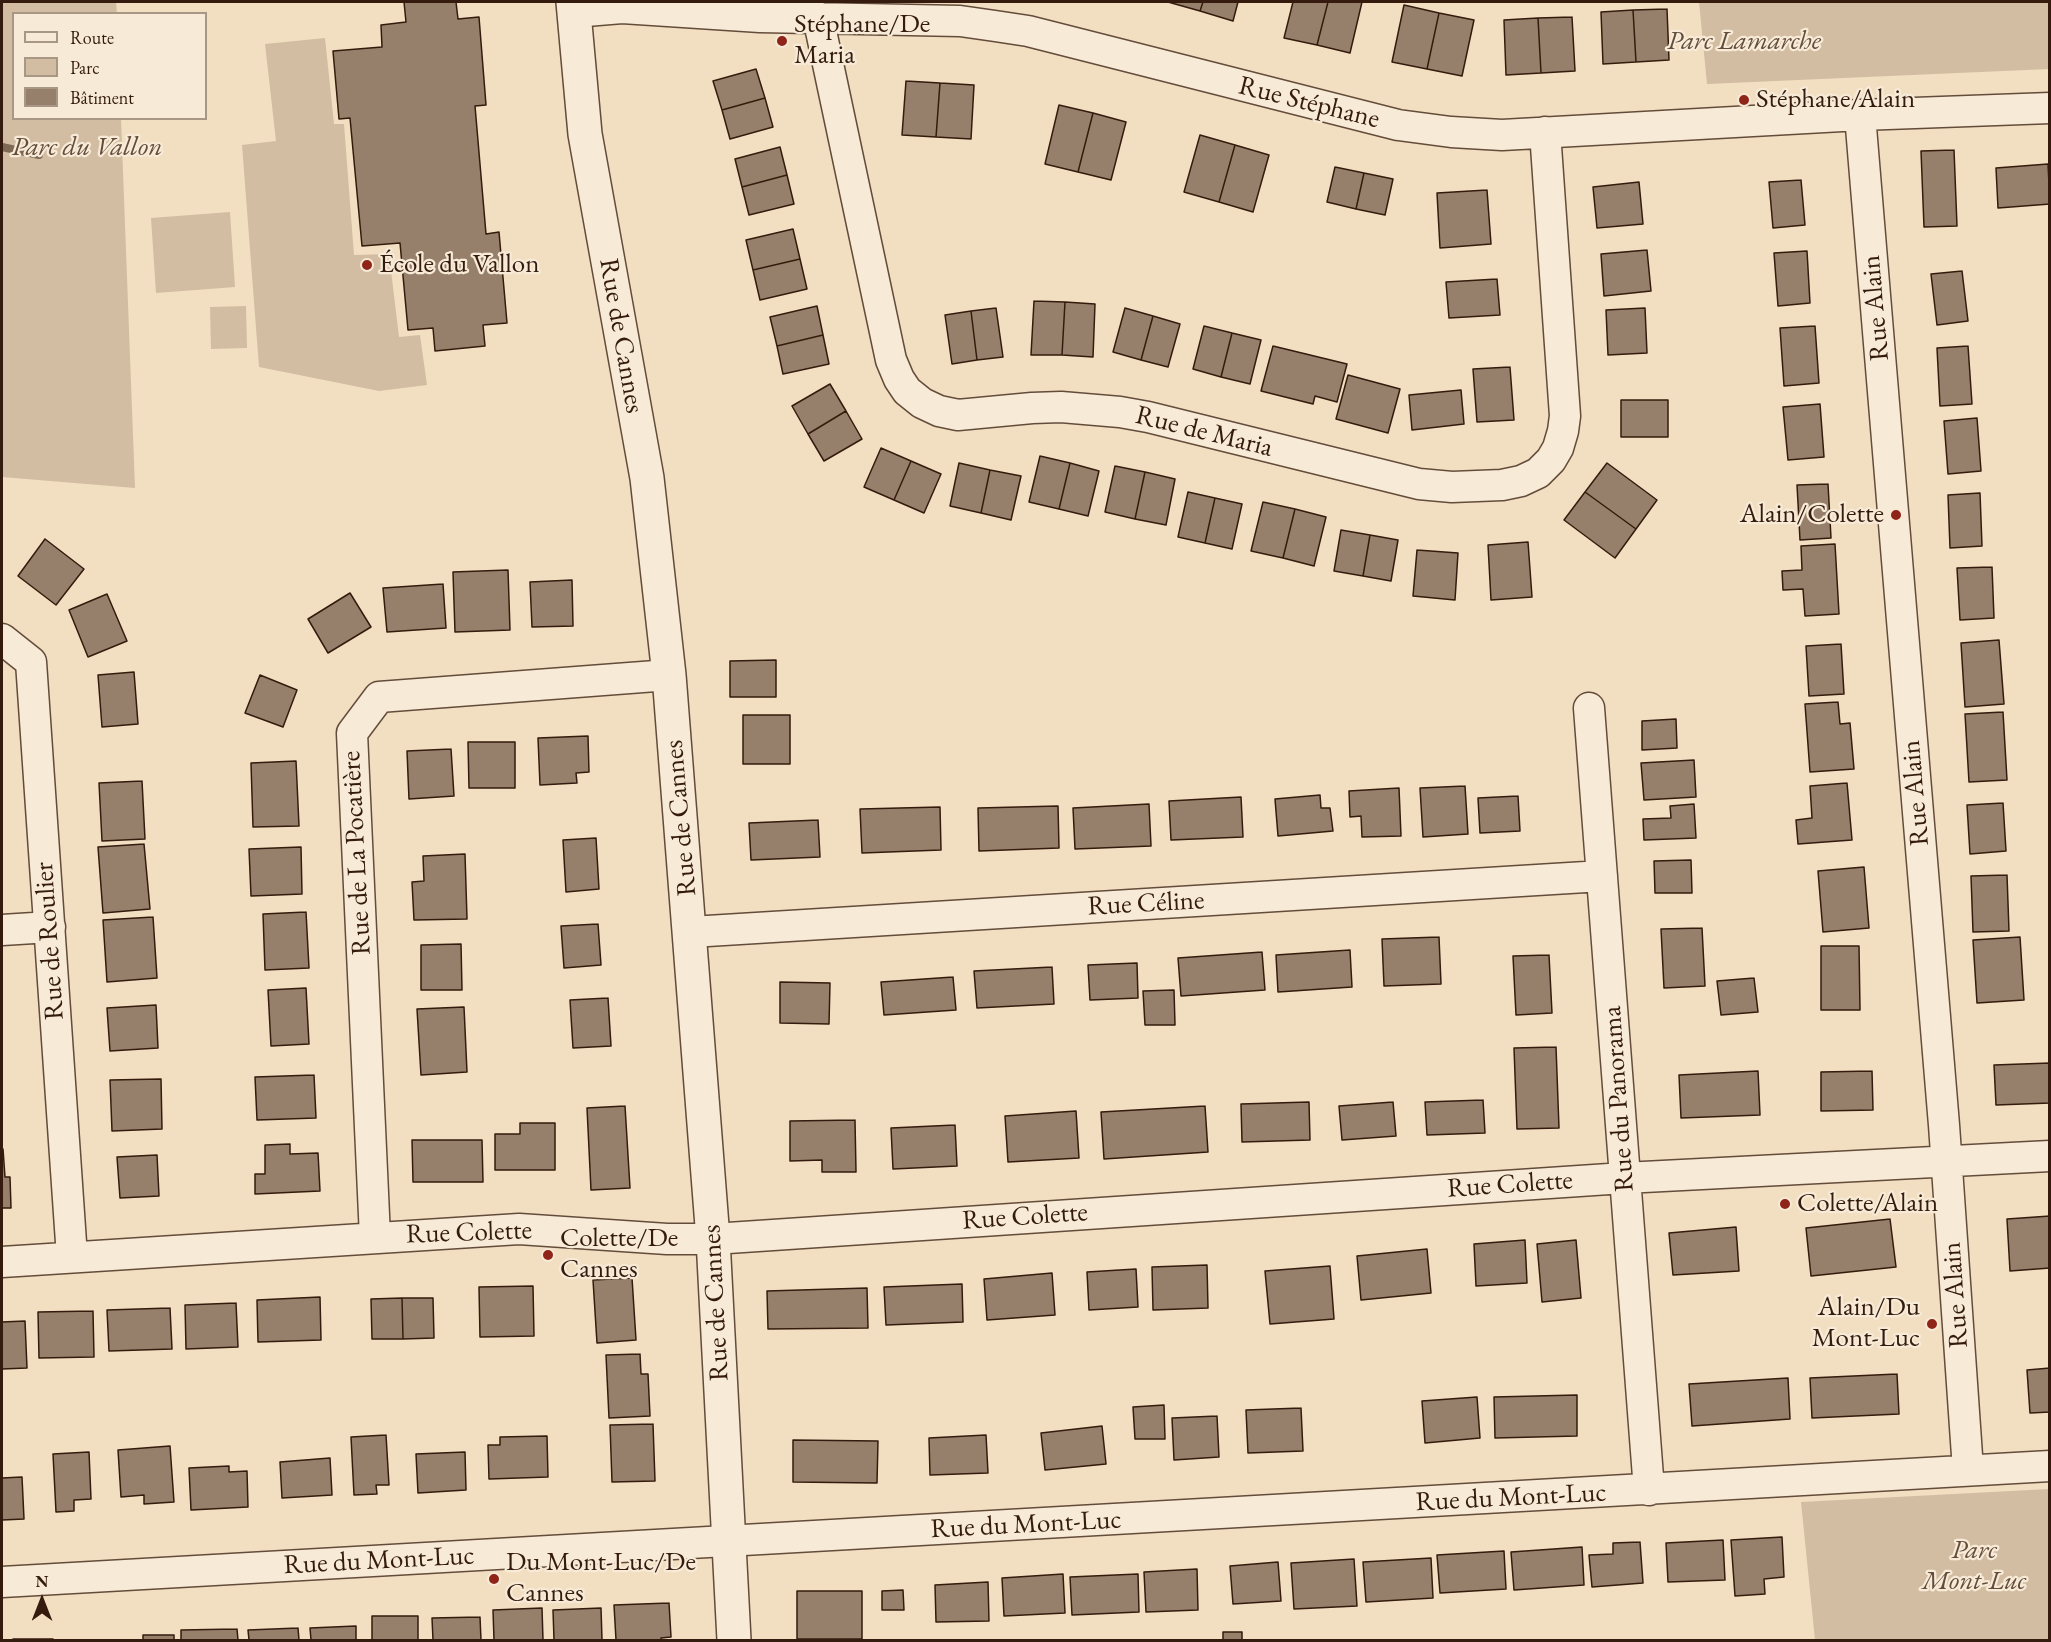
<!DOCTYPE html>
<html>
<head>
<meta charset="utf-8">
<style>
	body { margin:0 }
	#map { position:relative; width:2051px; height:1642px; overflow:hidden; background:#f2dec1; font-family:"EB Garamond",serif }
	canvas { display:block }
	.frame { position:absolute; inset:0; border:3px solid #341b0d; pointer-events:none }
	.legend { position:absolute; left:12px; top:12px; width:195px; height:108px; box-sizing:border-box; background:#f7ead7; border:2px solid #a99786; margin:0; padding:8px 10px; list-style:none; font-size:18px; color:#341b0d }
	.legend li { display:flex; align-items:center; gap:12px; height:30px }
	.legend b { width:30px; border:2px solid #a99786 }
	.north { position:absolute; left:12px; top:1570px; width:60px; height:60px; -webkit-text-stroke:4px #f7ead7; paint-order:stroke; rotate:0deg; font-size:16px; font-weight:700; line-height:24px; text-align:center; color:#341b0d }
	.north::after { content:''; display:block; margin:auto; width:21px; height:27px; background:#341b0d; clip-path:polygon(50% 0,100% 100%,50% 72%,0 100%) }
</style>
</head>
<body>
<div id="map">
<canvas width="2051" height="1642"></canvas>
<div class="frame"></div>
<ul class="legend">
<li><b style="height:8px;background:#f7ead7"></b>Route</li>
<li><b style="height:16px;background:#d2bda2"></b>Parc</li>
<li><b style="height:16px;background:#97806b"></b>Bâtiment</li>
</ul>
<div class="north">N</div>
</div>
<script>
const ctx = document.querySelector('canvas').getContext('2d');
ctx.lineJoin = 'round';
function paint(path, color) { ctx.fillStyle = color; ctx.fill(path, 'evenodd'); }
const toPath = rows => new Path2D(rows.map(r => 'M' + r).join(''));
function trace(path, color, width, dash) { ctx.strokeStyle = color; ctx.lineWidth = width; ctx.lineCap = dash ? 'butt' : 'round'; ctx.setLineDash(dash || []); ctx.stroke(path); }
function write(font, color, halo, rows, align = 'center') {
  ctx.font = font + ' "EB Garamond",serif'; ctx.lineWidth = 4.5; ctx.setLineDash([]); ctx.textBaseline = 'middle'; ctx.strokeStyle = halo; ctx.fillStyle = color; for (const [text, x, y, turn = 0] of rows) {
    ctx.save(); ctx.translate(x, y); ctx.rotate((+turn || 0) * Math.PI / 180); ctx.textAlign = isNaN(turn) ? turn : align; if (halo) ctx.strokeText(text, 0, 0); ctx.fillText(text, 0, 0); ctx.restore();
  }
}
const green = toPath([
	[2,2,116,2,117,13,14,14,14,118,121,119,135,488,2,477],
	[1699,2,2049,2,2049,69,1707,84],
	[325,38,334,124,344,124,354,255,389,254,399,337,420,335,427,385,379,391,259,367,242,145,276,141,265,44],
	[230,212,235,287,156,293,151,218],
	[246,306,247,348,211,349,210,307],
	[2049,1489,2049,1640,1815,1640,1801,1502]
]);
const stream = toPath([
	[2,147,39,155]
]);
const building = toPath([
	[404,2,456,2,458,19,479,17,486,105,475,106,486,234,499,232,507,323,483,325,485,346,435,351,433,328,408,330,400,243,362,246,350,118,339,119,333,51,382,47,381,25,406,22,404,2],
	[1168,2,1203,2,1200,11,1168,2],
	[1203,2,1238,2,1233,21,1200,11,1203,2],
	[1293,2,1328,2,1317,45,1284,38,1293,2],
	[1328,2,1362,2,1350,53,1317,45,1328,2],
	[1404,5,1439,13,1427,69,1392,62,1404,5],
	[1667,9,1669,60,1636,62,1633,10,1667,9],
	[1633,10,1636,62,1603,64,1601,12,1633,10],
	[1439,13,1474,20,1462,76,1427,69,1439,13],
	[1572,17,1575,71,1541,73,1538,18,1572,17],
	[1538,18,1541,73,1506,75,1504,20,1538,18],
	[756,69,765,98,722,110,713,81,756,69],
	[906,81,940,83,936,137,902,135,906,81],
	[940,83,974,85,971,139,936,137,940,83],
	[765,98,773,127,730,139,722,110,765,98],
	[1059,105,1093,113,1078,172,1045,164,1059,105],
	[1093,113,1126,122,1111,180,1078,172,1093,113],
	[1200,135,1235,145,1219,202,1184,192,1200,135],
	[1235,145,1269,155,1253,212,1219,202,1235,145],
	[780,147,787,175,742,187,735,159,780,147],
	[1954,150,1957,226,1924,227,1921,151,1954,150],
	[2048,164,2050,204,1998,208,1996,168,2048,164],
	[1335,167,1364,173,1356,209,1327,202,1335,167],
	[1364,173,1393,179,1385,215,1356,209,1364,173],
	[787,175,794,204,749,215,742,187,787,175],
	[1801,180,1805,225,1773,228,1769,182,1801,180],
	[1639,182,1643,224,1597,228,1593,187,1639,182],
	[1487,190,1491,244,1440,248,1437,193,1487,190],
	[793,229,800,259,753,270,746,240,793,229],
	[1647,250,1651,291,1604,296,1601,254,1647,250],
	[1807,251,1810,303,1778,306,1774,253,1807,251],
	[800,259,807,289,760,300,753,270,800,259],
	[1962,271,1968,321,1937,325,1931,274,1962,271],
	[1497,279,1500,315,1449,318,1446,282,1497,279],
	[1034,301,1065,302,1062,355,1031,355,1034,301],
	[1065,302,1095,304,1093,357,1062,355,1065,302],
	[817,306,823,335,777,346,770,317,817,306],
	[996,308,1003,357,977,360,971,311,996,308],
	[1125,308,1153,316,1141,360,1113,352,1125,308],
	[1645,308,1647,353,1608,355,1606,310,1645,308],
	[971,311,977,360,952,364,945,315,971,311],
	[1153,316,1180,324,1168,367,1141,360,1153,316],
	[1204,326,1232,333,1221,377,1193,369,1204,326],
	[1815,326,1819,383,1784,386,1780,328,1815,326],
	[1232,333,1261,340,1250,384,1221,377,1232,333],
	[823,335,829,364,783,374,777,346,823,335],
	[1273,346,1347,364,1337,402,1315,396,1313,404,1261,391,1273,346],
	[1968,346,1972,404,1940,406,1937,348,1968,346],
	[1510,367,1514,420,1477,422,1473,369,1510,367],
	[1348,375,1400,389,1388,433,1336,419,1348,375],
	[830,384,846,411,808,434,792,406,830,384],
	[1461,390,1464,424,1412,430,1409,395,1461,390],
	[1621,400,1668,400,1668,437,1621,437,1621,400],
	[1820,404,1824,457,1788,460,1783,407,1820,404],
	[846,411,862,439,824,461,808,434,846,411],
	[1977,418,1981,471,1948,474,1944,421,1977,418],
	[881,448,911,461,894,500,864,487,881,448],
	[1040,456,1070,463,1059,509,1029,502,1040,456],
	[911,461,941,474,924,513,894,500,911,461],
	[959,463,990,470,981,513,950,506,959,463],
	[1070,463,1099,471,1088,516,1059,509,1070,463],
	[1607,463,1657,500,1636,529,1585,492,1607,463],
	[1115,466,1145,472,1135,519,1105,512,1115,466],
	[990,470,1021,476,1011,520,981,513,990,470],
	[1145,472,1175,479,1166,525,1135,519,1145,472],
	[1828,484,1831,538,1800,540,1797,485,1828,484],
	[1188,492,1215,498,1205,543,1178,537,1188,492],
	[1585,492,1636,529,1615,558,1564,520,1585,492],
	[1980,493,1982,546,1950,548,1948,495,1980,493],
	[1215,498,1242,504,1232,549,1205,543,1215,498],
	[1263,502,1295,509,1283,558,1251,551,1263,502],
	[1295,509,1326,517,1314,566,1283,558,1295,509],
	[1341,530,1370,535,1363,576,1334,571,1341,530],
	[1370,535,1398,540,1391,581,1363,576,1370,535],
	[45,539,84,569,56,605,18,576,45,539],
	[1528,542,1532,597,1491,600,1488,545,1528,542],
	[1835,544,1839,614,1805,616,1803,589,1783,590,1782,571,1802,570,1801,546,1835,544],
	[1417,550,1458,553,1455,600,1413,596,1417,550],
	[1992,567,1994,618,1960,620,1957,568,1992,567],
	[508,570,510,630,455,632,453,572,508,570],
	[572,580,573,626,532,627,530,582,572,580],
	[443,584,446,628,387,632,383,588,443,584],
	[350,593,371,627,328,653,308,619,350,593],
	[107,594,127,641,88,657,69,610,107,594],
	[1999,640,2004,704,1965,707,1961,643,1999,640],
	[1841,644,1844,694,1809,696,1806,646,1841,644],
	[776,660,776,697,730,697,730,661,776,660],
	[134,672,138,724,102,727,98,675,134,672],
	[260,675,297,690,283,727,245,713,260,675],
	[1838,702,1840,724,1850,723,1854,769,1810,772,1805,704,1838,702],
	[2003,712,2007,780,1969,782,1965,714,2003,712],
	[743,715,790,715,790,764,743,764,743,715],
	[1676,719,1677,748,1642,750,1642,721,1676,719],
	[588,736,589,772,576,773,577,783,540,785,538,738,588,736],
	[468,742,515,742,515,788,469,788,468,742],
	[451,749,454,796,409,799,407,751,451,749],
	[1694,760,1696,797,1644,800,1641,763,1694,760],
	[296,761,299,826,253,827,251,763,296,761],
	[142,781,145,839,102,841,99,783,142,781],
	[1847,783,1852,840,1798,844,1796,820,1812,818,1810,786,1847,783],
	[1465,786,1468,834,1423,837,1420,788,1465,786],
	[1399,788,1401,836,1362,837,1361,816,1350,817,1349,791,1399,788],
	[1320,795,1321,808,1330,808,1333,831,1278,836,1275,799,1320,795],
	[1518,796,1520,831,1480,833,1478,798,1518,796],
	[1241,797,1243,837,1171,840,1169,801,1241,797],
	[2003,803,2006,851,1970,854,1967,805,2003,803],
	[1149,804,1151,846,1075,849,1073,808,1149,804],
	[1694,804,1696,838,1644,840,1643,819,1671,818,1670,806,1694,804],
	[1058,806,1059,848,979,851,978,808,1058,806],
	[940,807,941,850,862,853,860,809,940,807],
	[818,820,820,857,751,860,749,823,818,820],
	[596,838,599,889,566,892,563,840,596,838],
	[144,844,150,909,103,913,98,847,144,844],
	[301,847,302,894,251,896,249,849,301,847],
	[465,854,467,919,414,920,412,882,424,881,423,856,465,854],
	[1691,860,1692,893,1655,893,1654,861,1691,860],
	[1864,867,1869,928,1823,932,1818,871,1864,867],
	[2007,875,2009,931,1973,932,1971,876,2007,875],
	[306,912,309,968,265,970,263,914,306,912],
	[153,917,157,978,107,982,103,920,153,917],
	[598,924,601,965,564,968,561,926,598,924],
	[1702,928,1705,986,1664,988,1661,929,1702,928],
	[1439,937,1441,984,1384,986,1382,939,1439,937],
	[2020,937,2024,1000,1977,1003,1973,940,2020,937],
	[461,944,462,990,421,990,421,945,461,944],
	[1821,946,1859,946,1860,1010,1821,1010,1821,946],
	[1350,950,1352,987,1278,992,1276,955,1350,950],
	[1262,952,1265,990,1181,996,1178,958,1262,952],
	[1549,955,1552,1013,1516,1015,1513,956,1549,955],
	[1137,963,1138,998,1090,1000,1088,965,1137,963],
	[1052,967,1054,1004,977,1008,974,971,1052,967],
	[953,977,956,1010,884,1015,881,982,953,977],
	[1754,978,1758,1012,1721,1015,1717,981,1754,978],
	[780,982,830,983,829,1024,780,1023,780,982],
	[306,988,309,1044,271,1046,268,990,306,988],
	[1174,990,1175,1025,1145,1025,1143,991,1174,990],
	[608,998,611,1046,573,1048,570,1000,608,998],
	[156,1005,158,1048,110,1051,107,1008,156,1005],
	[464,1007,467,1072,421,1075,417,1009,464,1007],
	[1556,1047,1559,1128,1517,1129,1514,1048,1556,1047],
	[2050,1063,2050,1103,1996,1105,1994,1065,2050,1063],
	[1758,1071,1760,1115,1681,1118,1679,1075,1758,1071],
	[1872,1071,1873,1110,1821,1111,1821,1072,1872,1071],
	[314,1075,316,1118,257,1120,255,1077,314,1075],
	[161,1079,162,1129,112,1131,110,1080,161,1079],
	[1483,1100,1485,1133,1427,1135,1425,1102,1483,1100],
	[1309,1102,1310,1140,1242,1142,1241,1104,1309,1102],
	[1393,1102,1396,1136,1342,1140,1339,1106,1393,1102],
	[625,1106,630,1188,591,1190,587,1108,625,1106],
	[1205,1106,1208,1152,1104,1159,1101,1112,1205,1106],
	[1076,1111,1079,1158,1008,1162,1005,1116,1076,1111],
	[855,1120,856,1172,822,1172,822,1160,790,1161,790,1121,855,1120],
	[520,1123,555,1123,555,1170,495,1170,495,1134,520,1134,520,1123],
	[955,1125,957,1166,893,1169,891,1128,955,1125],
	[412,1140,482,1140,483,1182,413,1182,412,1140],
	[290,1144,290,1154,318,1153,320,1191,255,1194,255,1174,265,1174,265,1145,290,1144],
	[2,1149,3,1149,5,1177,10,1177,11,1208,2,1208,2,1149],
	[157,1155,159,1196,120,1198,117,1157,157,1155],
	[2050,1216,2050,1268,2010,1271,2007,1219,2050,1216],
	[1890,1219,1896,1267,1811,1276,1806,1228,1890,1219],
	[1736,1227,1739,1271,1673,1275,1669,1233,1736,1227],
	[1525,1240,1527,1283,1476,1286,1474,1244,1525,1240],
	[1576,1240,1581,1298,1542,1302,1537,1244,1576,1240],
	[1427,1249,1431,1293,1361,1300,1357,1256,1427,1249],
	[1207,1265,1208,1308,1153,1310,1152,1267,1207,1265],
	[1330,1266,1334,1319,1270,1324,1265,1271,1330,1266],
	[1136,1269,1138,1307,1089,1310,1087,1272,1136,1269],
	[1052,1273,1055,1315,987,1320,984,1279,1052,1273],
	[632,1278,636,1340,597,1343,593,1280,632,1278],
	[962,1284,963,1322,886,1325,884,1287,962,1284],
	[533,1286,534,1336,480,1337,479,1287,533,1286],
	[867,1288,868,1328,768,1329,767,1291,867,1288],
	[320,1297,321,1340,258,1342,257,1300,320,1297],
	[402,1298,433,1298,434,1338,403,1339,402,1298],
	[402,1298,403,1339,372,1339,371,1299,402,1298],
	[236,1303,238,1347,186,1349,185,1305,236,1303],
	[170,1308,172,1349,109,1351,107,1310,170,1308],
	[93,1311,94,1357,39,1358,38,1312,93,1311],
	[25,1321,27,1368,2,1369,2,1322,25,1321],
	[640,1354,641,1374,648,1374,650,1416,609,1418,606,1355,640,1354],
	[2050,1368,2050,1412,2030,1413,2027,1370,2050,1368],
	[1897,1374,1899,1414,1812,1418,1810,1378,1897,1374],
	[1788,1378,1790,1419,1692,1426,1689,1384,1788,1378],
	[1577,1395,1577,1436,1495,1438,1494,1397,1577,1395],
	[1477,1397,1480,1438,1425,1443,1422,1401,1477,1397],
	[1164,1405,1165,1439,1135,1439,1133,1407,1164,1405],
	[1301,1408,1303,1451,1248,1453,1246,1410,1301,1408],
	[1217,1416,1219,1457,1174,1460,1172,1418,1217,1416],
	[653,1424,655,1481,612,1482,610,1425,653,1424],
	[1102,1426,1106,1464,1045,1470,1041,1433,1102,1426],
	[386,1435,389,1485,376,1485,377,1494,354,1495,351,1437,386,1435],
	[986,1435,988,1473,930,1475,929,1438,986,1435],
	[547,1436,548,1477,489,1479,488,1445,500,1445,500,1437,547,1436],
	[793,1440,878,1441,877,1483,793,1482,793,1440],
	[170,1446,174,1502,144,1504,144,1495,121,1497,118,1450,170,1446],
	[89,1452,91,1499,74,1500,74,1511,56,1512,53,1454,89,1452],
	[465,1452,466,1490,418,1493,416,1454,465,1452],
	[330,1458,332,1495,282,1498,280,1462,330,1458],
	[229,1466,229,1472,247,1471,248,1507,191,1510,189,1468,229,1466],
	[22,1477,24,1519,2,1520,2,1478,22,1477],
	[1782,1537,1784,1577,1764,1579,1765,1594,1735,1596,1731,1540,1782,1537],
	[1723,1540,1725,1580,1668,1582,1666,1543,1723,1540],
	[1640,1542,1643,1583,1592,1587,1589,1555,1613,1554,1613,1543,1640,1542],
	[1582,1547,1584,1585,1514,1590,1511,1552,1582,1547],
	[1504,1551,1506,1589,1440,1593,1437,1555,1504,1551],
	[1431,1558,1433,1598,1366,1602,1363,1562,1431,1558],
	[1354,1559,1357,1606,1294,1609,1291,1563,1354,1559],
	[1278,1562,1281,1601,1233,1604,1230,1566,1278,1562],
	[1197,1569,1198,1610,1146,1612,1144,1572,1197,1569],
	[1063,1574,1065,1613,1004,1616,1002,1578,1063,1574],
	[1138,1574,1139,1612,1072,1615,1070,1577,1138,1574],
	[988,1582,989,1621,936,1622,935,1585,988,1582],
	[903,1590,904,1610,882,1610,882,1591,903,1590],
	[797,1591,862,1591,862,1639,797,1639,797,1591],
	[669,1603,671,1637,661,1638,661,1640,616,1640,614,1605,669,1603],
	[542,1608,543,1640,494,1640,493,1610,542,1608],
	[601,1608,602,1640,554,1640,553,1610,601,1608],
	[372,1616,418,1616,418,1640,372,1640,372,1616],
	[480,1617,481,1640,433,1640,432,1618,480,1617],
	[356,1626,356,1640,311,1640,310,1628,356,1626],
	[298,1628,299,1640,249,1640,248,1630,298,1628],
	[237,1629,238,1640,181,1640,181,1630,237,1629],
	[1223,1632,1242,1632,1242,1640,1223,1640,1223,1632],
	[143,1635,174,1635,174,1640,143,1640,143,1635],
	[13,1639,53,1639,53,1640,13,1640,13,1639]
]);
const minor = toPath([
	[574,12,622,8,760,17,960,21,995,26,1028,31,1398,125,1451,132,1502,135,1860,115,2050,108],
	[818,17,891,360,899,379,907,391,922,403,939,411,958,415,1032,408,1061,407,1120,412,1148,417,1419,484,1452,487,1502,485,1521,481,1538,473,1551,460,1558,448,1563,431,1565,416,1545,132],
	[1860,115,1944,1125,1968,1470],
	[2,639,31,662,72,1257],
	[1589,708,1649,1490],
	[2,930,50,927],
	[691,932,1602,876],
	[375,1237,352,733,379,697,669,675],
	[2,1262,519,1229,667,1239,713,1239,1624,1178,2050,1156],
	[2,1582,2050,1466]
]);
const tertiary = toPath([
	[573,2,585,134,647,478,669,675,713,1239,734,1640]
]);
const markers = [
	[782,41,6,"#8f2418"],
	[1744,100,6,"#8f2418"],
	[367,265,6,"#8f2418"],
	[1896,515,6,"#8f2418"],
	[1785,1204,6,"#8f2418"],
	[548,1255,6,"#8f2418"],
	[1932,1324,6,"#8f2418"],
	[494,1579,6,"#8f2418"]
];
const poiNames = [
	["Stéphane/De",794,25],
	["Maria",794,56],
	["Stéphane/Alain",1756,100],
	["École du Vallon",379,265],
	["Alain/Colette",1884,515,"right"],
	["Colette/Alain",1797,1204],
	["Colette/De",560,1239],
	["Cannes",560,1270],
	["Alain/Du",1920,1308,"right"],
	["Mont-Luc",1920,1339,"right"],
	["Du Mont-Luc/De",506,1563],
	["Cannes",506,1594]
];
const parkNames = [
	["Parc Lamarche",1744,42],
	["Parc du Vallon",87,148],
	["Parc",1974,1551],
	["Mont-Luc",1974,1582]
];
const streetNames = [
	["Rue Stéphane",1309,103,14],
	["Rue Alain",1876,308,-95],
	["Rue de Cannes",621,336,80],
	["Rue de Maria",1204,432,14],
	["Rue Alain",1916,793,-95],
	["Rue de Cannes",681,818,-95],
	["Rue de La Pocatière",357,853,-93],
	["Rue Céline",1146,904,-3],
	["Rue de Roulier",50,941,-94],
	["Rue du Panorama",1619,1099,-94],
	["Rue Colette",1510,1185,-4],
	["Rue Colette",1025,1217,-4],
	["Rue Colette",469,1233,-2],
	["Rue Alain",1956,1295,-94],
	["Rue de Cannes",716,1303,-93],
	["Rue du Mont-Luc",1511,1498,-3],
	["Rue du Mont-Luc",1026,1525,-3],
	["Rue du Mont-Luc",379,1561,-3]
];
paint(green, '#d2bda2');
trace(stream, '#7f6854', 8);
paint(building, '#97806b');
trace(building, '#341b0d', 1.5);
trace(minor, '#644c3a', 33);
trace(tertiary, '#644c3a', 36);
trace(minor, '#f7ead7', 30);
trace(tertiary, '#f7ead7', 33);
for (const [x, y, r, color] of markers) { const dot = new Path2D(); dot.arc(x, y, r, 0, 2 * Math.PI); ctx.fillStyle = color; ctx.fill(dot); trace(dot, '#f7ead7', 2); }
write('27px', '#341b0d', '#f7ead7', poiNames, 'left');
write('italic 27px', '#634c3a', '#f7ead7', parkNames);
write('27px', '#341b0d', '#f7ead7', streetNames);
</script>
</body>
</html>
